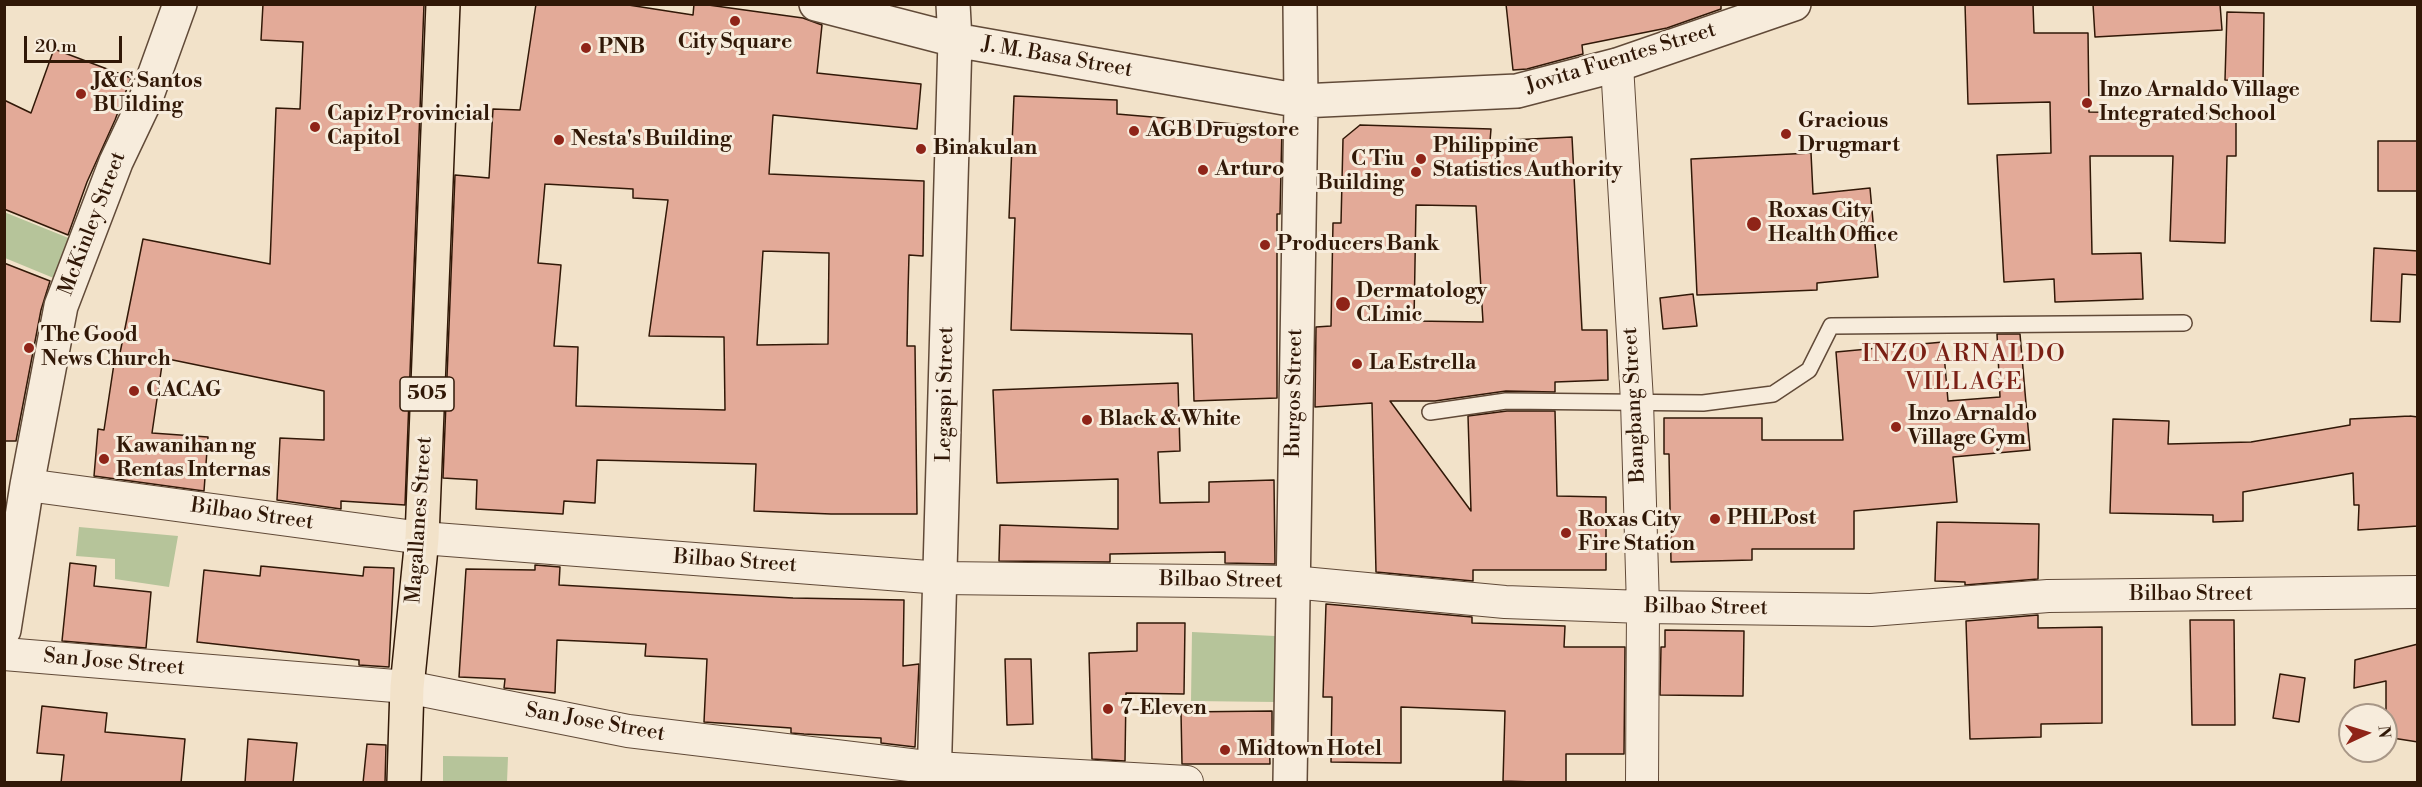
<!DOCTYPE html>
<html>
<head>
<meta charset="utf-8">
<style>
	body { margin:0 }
	#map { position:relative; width:2422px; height:787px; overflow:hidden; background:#f2e2c9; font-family:"Libre Bodoni",serif }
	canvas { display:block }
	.frame { position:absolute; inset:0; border:6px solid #311807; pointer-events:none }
	.north { position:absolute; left:2338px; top:703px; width:60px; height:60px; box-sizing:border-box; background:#f7ecdc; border:2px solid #a89787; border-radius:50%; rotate:86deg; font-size:16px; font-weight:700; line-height:24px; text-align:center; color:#311807 }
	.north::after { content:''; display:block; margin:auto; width:21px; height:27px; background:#8f2418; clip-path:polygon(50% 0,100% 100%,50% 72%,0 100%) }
	.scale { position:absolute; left:24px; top:36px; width:98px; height:27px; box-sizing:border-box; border:3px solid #311807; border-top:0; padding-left:8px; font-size:18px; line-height:21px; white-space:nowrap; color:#311807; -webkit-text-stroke:4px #f7ecdc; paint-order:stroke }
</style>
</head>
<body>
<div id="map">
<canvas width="2422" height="787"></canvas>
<div class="frame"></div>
<div class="north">N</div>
<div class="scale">20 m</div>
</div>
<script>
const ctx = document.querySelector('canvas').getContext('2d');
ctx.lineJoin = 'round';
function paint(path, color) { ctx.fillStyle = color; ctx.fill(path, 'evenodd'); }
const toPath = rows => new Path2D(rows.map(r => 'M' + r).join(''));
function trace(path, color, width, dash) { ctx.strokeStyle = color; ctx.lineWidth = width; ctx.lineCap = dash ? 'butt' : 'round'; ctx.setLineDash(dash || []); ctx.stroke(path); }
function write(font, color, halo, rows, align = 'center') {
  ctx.font = font + ' "Libre Bodoni",serif'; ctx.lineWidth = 6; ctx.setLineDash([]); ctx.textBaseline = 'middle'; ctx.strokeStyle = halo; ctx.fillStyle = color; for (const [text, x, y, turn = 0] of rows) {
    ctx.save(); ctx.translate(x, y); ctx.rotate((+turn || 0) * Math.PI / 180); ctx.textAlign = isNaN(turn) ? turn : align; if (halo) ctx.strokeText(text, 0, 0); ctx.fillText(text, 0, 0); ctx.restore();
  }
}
const green = toPath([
	[4,212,71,239,56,279,5,258],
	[79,527,178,536,169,587,115,579,115,559,76,556],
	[1192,632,1275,636,1276,702,1191,701],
	[443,756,508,757,507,782,443,782]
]);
const building = toPath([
	[263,4,424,4,405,505,341,501,341,509,277,500,280,438,324,440,324,391,163,358,152,433,208,437,204,491,94,476,98,429,104,430,115,357,119,358,143,239,270,264,276,108,300,109,303,42,261,40,263,4],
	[536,4,622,4,693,15,694,4,701,4,803,18,822,25,817,73,921,84,917,129,773,115,769,174,924,181,923,256,909,255,908,292,907,346,915,346,917,514,831,514,754,511,756,464,597,460,595,503,564,501,563,514,476,509,477,480,443,478,455,175,489,178,493,109,520,110,536,4],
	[545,184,633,189,633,198,668,200,649,336,724,337,725,410,576,406,578,347,554,346,561,265,538,263,545,184],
	[763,251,829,253,828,344,757,345,763,251],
	[1506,4,1721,4,1721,9,1667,28,1582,45,1583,54,1527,69,1513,70,1506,4],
	[1965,4,2033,4,2034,33,2088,33,2089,112,2236,114,2236,156,2227,156,2225,243,2170,241,2173,156,2090,156,2092,254,2141,253,2143,299,2055,302,2054,279,2004,282,1997,155,2051,153,2050,102,1968,104,1965,4],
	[2093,4,2220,4,2222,30,2095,37,2093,4],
	[2227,12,2264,13,2263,81,2225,80,2227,12],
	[54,49,131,78,115,120,87,182,68,235,4,209,4,100,31,113,54,49],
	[1014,96,1117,100,1117,114,1282,128,1280,214,1277,214,1277,398,1194,401,1192,334,1011,330,1015,218,1009,218,1014,96],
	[1360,125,1491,129,1490,141,1572,137,1582,330,1607,330,1608,380,1555,382,1555,392,1506,391,1435,401,1390,401,1471,511,1468,416,1507,411,1555,411,1557,496,1606,497,1606,570,1473,570,1473,581,1376,572,1372,403,1315,407,1316,327,1331,326,1333,223,1341,223,1343,139,1360,125],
	[1416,205,1476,206,1483,322,1414,321,1416,205],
	[2378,141,2418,141,2418,191,2378,191,2378,141],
	[1811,153,1813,194,1870,188,1878,277,1817,283,1817,290,1697,295,1691,159,1811,153],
	[2374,248,2418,251,2418,275,2402,274,2400,322,2371,321,2374,248],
	[4,263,50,281,41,310,16,441,4,441,4,263],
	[1693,294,1697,326,1663,329,1660,298,1693,294],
	[1997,334,2020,334,2030,450,1953,457,1957,502,1854,511,1854,549,1752,549,1752,560,1671,562,1669,454,1664,454,1664,418,1762,418,1762,440,1843,440,1836,352,1943,342,1948,401,2000,397,1997,334],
	[1178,383,1180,451,1158,452,1160,503,1209,502,1209,482,1274,480,1275,564,1225,563,1225,552,1110,554,1110,562,999,561,1000,525,1118,529,1118,479,997,483,993,390,1178,383],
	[2410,416,2418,417,2418,526,2358,530,2359,505,2354,505,2353,473,2243,492,2243,521,2213,522,2213,515,2110,513,2113,419,2169,421,2168,444,2251,442,2350,425,2350,419,2410,416],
	[1937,522,2039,524,2038,579,1965,585,1965,582,1935,581,1937,522],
	[70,563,96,566,94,586,151,592,146,648,62,641,70,563],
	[535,565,560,567,559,585,793,598,904,600,903,666,919,664,915,747,881,743,881,738,804,734,791,733,791,728,704,722,707,659,645,656,646,644,557,640,555,693,504,688,505,679,459,677,466,569,535,570,535,565],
	[261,566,363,576,364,567,394,568,389,667,359,665,359,660,197,642,204,570,260,576,261,566],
	[1326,604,1472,617,1472,623,1565,626,1564,647,1625,647,1624,754,1566,754,1566,783,1503,781,1505,711,1401,707,1401,763,1331,762,1332,697,1323,697,1326,604],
	[2038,615,2038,628,2102,627,2102,723,2041,724,2041,737,1970,739,1966,621,2038,615],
	[2190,620,2234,620,2235,725,2192,725,2190,620],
	[1137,623,1185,623,1184,694,1126,693,1125,761,1092,759,1089,653,1137,651,1137,623],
	[1665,630,1744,631,1743,696,1660,695,1661,647,1665,647,1665,630],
	[2418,644,2418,742,2386,737,2386,681,2354,688,2355,660,2418,644],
	[1005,659,1031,659,1033,724,1007,725,1005,659],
	[2280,674,2305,678,2299,722,2273,718,2280,674],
	[42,706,107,713,105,732,185,739,181,783,61,783,64,755,37,753,42,706],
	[1272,711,1272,737,1269,737,1270,764,1182,764,1181,712,1272,711],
	[248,739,297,743,293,783,245,783,248,739],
	[367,744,386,745,385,783,363,783,367,744]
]);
const service = toPath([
	[1430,412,1506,401,1703,403,1773,394,1809,370,1831,326,2184,323]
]);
const minor = toPath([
	[1617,65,1637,401,1643,607,1642,782],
	[27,485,422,538,941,578,1292,582,1505,602,1643,607,1871,610,2048,596,2418,592],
	[4,654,407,687,628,731,935,768,1187,782]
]);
const tertiary = toPath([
	[816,4,955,40,1301,101,1517,91,1617,65,1794,4],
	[4,630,27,485,61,306,116,162,145,101,180,4],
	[934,782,955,40,953,4],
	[1290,782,1301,101,1300,4]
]);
const primary = toPath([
	[404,782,407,687,422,538,443,4]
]);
const markers = [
	[735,21,6,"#8f2418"],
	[586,48,6,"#8f2418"],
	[81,94,6,"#8f2418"],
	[2087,103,6,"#8f2418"],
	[315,127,6,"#8f2418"],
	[1134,131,6,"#8f2418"],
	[1786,134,6,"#8f2418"],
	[559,140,6,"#8f2418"],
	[921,149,6,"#8f2418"],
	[1421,159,6,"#8f2418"],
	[1203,170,6,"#8f2418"],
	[1416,172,6,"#8f2418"],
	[1754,224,8,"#8f2418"],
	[1265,245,6,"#8f2418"],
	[1343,304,8,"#8f2418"],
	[29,348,6,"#8f2418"],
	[1357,364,6,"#8f2418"],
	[134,391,6,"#8f2418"],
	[1087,420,6,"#8f2418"],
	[1896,427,6,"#8f2418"],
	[104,459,6,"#8f2418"],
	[1715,519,6,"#8f2418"],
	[1566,533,6,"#8f2418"],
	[1108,709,6,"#8f2418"],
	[1225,750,6,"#8f2418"]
];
const shields = [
	[427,394,54]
];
const shieldNames = [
	["505",427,394]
];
const poiNames = [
	["City Square",735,43,"center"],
	["PNB",598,48],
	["J&C Santos",93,82],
	["BUilding",93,106],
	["Inzo Arnaldo Village",2099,91],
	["Integrated School",2099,115],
	["Capiz Provincial",327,115],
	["Capitol",327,139],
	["Gracious",1798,122],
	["Drugmart",1798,146],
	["AGB Drugstore",1146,131],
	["Nesta's Building",571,140],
	["Philippine",1433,147],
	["Statistics Authority",1433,171],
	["Binakulan",933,149],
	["C Tiu",1404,160,"right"],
	["Building",1404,184,"right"],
	["Arturo",1215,170],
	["Roxas City",1768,212],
	["Health Office",1768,236],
	["Producers Bank",1277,245],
	["Dermatology",1356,292],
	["CLinic",1356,316],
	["The Good",41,336],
	["News Church",41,360],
	["La Estrella",1369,364],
	["CACAG",146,391],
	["Inzo Arnaldo",1908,415],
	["Village Gym",1908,439],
	["Black & White",1099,420],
	["Kawanihan ng",116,447],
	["Rentas Internas",116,471],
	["PHLPost",1727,519],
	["Roxas City",1578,521],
	["Fire Station",1578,545],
	["7-Eleven",1120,709],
	["Midtown Hotel",1237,750]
];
const streetNames = [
	["J. M. Basa Street",1057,58,10],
	["Jovita Fuentes Street",1621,59,-17],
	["McKinley Street",93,224,-69],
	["Burgos Street",1295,393,-89],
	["Legaspi Street",946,394,-89],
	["Bangbang Street",1635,405,-93],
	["Bilbao Street",252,515,8],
	["Magallanes Street",420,520,-86],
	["Bilbao Street",735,562,4],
	["Bilbao Street",1221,581,1],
	["Bilbao Street",2191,595],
	["Bilbao Street",1706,608,1],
	["San Jose Street",114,663,5],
	["San Jose Street",595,723,10]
];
const quarterNames = [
	["INZO ARNALDO",1964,355],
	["VILLAGE",1964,383]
];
paint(green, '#b6c49a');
paint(building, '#e3aa98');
trace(building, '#311807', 1.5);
trace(service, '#614a38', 18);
trace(minor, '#614a38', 34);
trace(tertiary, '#614a38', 36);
trace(primary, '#311807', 36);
trace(service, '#f7ecdc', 15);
trace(minor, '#f7ecdc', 32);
trace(tertiary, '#f7ecdc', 33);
trace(primary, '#f2e2c9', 33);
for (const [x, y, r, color] of markers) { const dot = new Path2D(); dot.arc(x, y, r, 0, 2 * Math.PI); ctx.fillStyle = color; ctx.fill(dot); trace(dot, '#f7ecdc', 2); }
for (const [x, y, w] of shields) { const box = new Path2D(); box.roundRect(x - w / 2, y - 17, w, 34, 4.5); ctx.fillStyle = '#f7ecdc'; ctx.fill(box); trace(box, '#311807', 1.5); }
write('bold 20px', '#311807', null, shieldNames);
write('bold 21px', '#311807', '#f7ecdc', poiNames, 'left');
write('21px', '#311807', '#f7ecdc', streetNames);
ctx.letterSpacing = '1.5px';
write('24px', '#7a1f14', '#f7ecdc', quarterNames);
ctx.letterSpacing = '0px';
</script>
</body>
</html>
